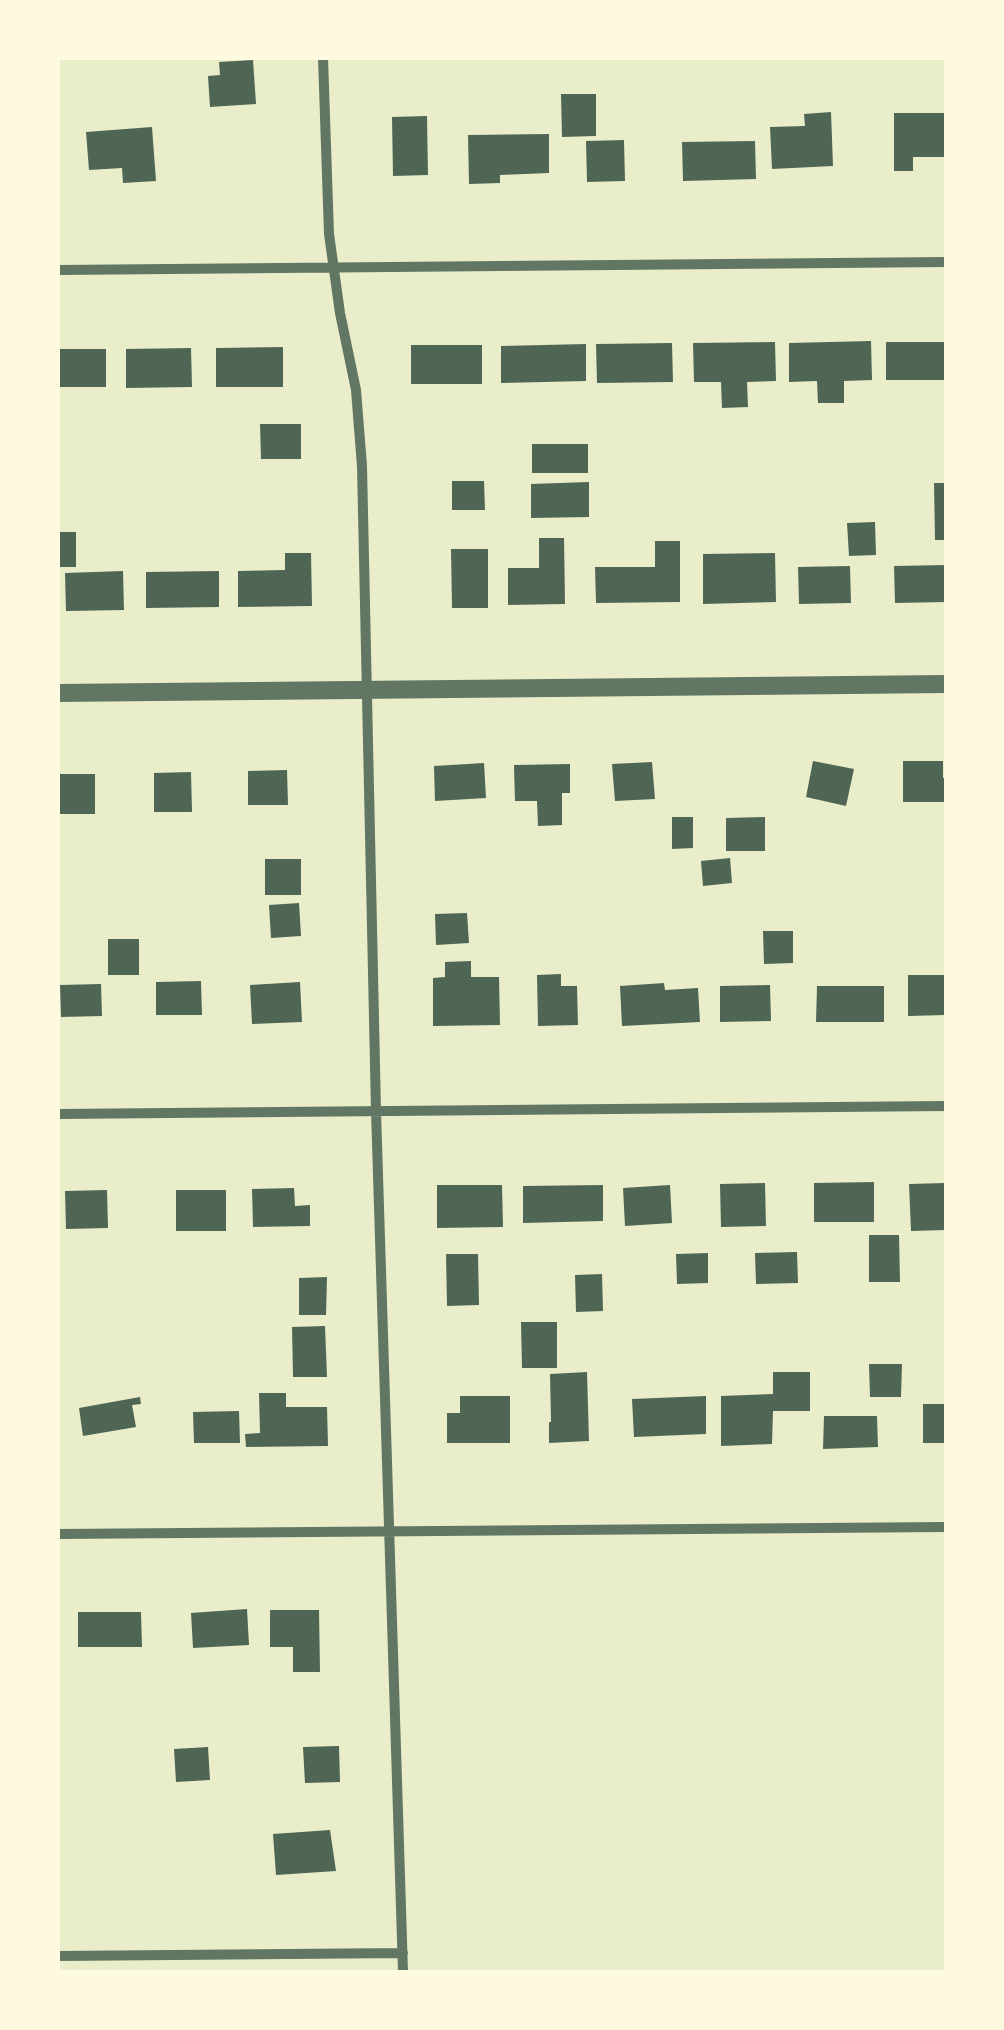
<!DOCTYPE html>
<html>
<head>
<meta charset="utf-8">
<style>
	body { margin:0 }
	#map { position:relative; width:1004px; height:2030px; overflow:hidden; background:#e9edc9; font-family:Barlow,sans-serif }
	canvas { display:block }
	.frame { position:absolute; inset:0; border:60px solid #fefae0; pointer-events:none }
</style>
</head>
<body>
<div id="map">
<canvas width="1004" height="2030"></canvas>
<div class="frame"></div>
</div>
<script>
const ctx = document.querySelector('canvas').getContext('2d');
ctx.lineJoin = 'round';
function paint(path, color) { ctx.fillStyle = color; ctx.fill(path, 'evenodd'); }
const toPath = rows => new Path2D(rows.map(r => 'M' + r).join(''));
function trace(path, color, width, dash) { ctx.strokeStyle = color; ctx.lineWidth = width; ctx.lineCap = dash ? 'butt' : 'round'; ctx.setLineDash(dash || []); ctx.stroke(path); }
const building = toPath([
	[253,60,256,104,210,107,208,76,220,75,219,62],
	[561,94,596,94,596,136,562,137],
	[831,112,833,166,772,169,770,127,805,126,804,114],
	[894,113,946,113,946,157,913,157,913,171,894,171],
	[427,116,428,175,393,176,392,117],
	[152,127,156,181,123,183,122,168,89,170,86,132],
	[549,134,549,173,500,175,500,183,469,184,468,135],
	[624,140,625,181,587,182,586,141],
	[755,141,756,179,683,181,682,142],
	[871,341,872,380,844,381,844,403,818,403,817,381,789,382,789,343],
	[775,342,776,381,747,382,748,407,722,408,721,382,694,382,693,343],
	[886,342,946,342,946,380,886,380],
	[672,343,673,382,597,383,596,344],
	[586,344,586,381,501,383,501,346],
	[411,345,482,345,482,384,411,384],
	[283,347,283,387,216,387,216,348],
	[191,348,192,387,126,388,126,349],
	[58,349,106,349,106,387,58,387],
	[260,424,301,424,301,459,261,459],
	[532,444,588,444,588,473,532,473],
	[452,481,484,481,485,510,452,510],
	[589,482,589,517,531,518,531,484],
	[934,483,946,483,946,540,935,540],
	[875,522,876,555,849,556,847,523],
	[58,532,76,532,76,567,58,567],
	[539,538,564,538,565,604,508,605,508,568,539,568],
	[655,541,680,541,680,602,596,603,595,567,655,567],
	[451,549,488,549,488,608,452,608],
	[285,553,311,553,312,606,238,607,238,571,285,570],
	[775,553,776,602,703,604,703,554],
	[946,565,946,602,895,603,894,566],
	[850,566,851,603,799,604,798,567],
	[123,571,124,610,66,611,65,573],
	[219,571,219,607,146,608,146,572],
	[813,761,854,769,846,806,806,797],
	[903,761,943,761,943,778,946,778,946,802,903,802],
	[652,762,655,799,615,801,612,764],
	[484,763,486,798,435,801,434,766],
	[570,764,570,793,562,793,562,825,538,826,537,801,515,801,514,765],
	[287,770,288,805,248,805,248,771],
	[191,772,192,812,154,812,154,773],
	[58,774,95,774,95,814,58,814],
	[672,817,693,817,693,848,672,849],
	[765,817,765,851,726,851,726,818],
	[730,858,732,883,703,886,701,861],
	[265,859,301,859,301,895,265,895],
	[299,903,301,936,271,938,269,905],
	[467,913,469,943,436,945,435,914],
	[763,931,793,931,793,963,764,964],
	[108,939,139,939,139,975,108,975],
	[471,961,471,977,499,977,500,1025,433,1026,433,978,445,977,445,962],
	[561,974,561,986,577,986,578,1025,538,1026,537,975],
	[908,975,946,975,946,1015,908,1016],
	[201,981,202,1015,156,1015,156,982],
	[300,982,302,1022,252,1024,250,985],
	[664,983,665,990,698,988,700,1022,622,1026,620,986],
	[101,984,102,1016,61,1017,60,985],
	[770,985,771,1021,720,1022,720,986],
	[817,986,884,986,884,1022,816,1022],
	[874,1182,874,1222,814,1222,814,1183],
	[765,1183,766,1226,721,1227,720,1184],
	[946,1183,946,1230,911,1231,909,1184],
	[437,1185,502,1185,503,1227,437,1228],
	[603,1185,603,1221,523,1223,523,1186],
	[670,1185,672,1223,625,1226,623,1188],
	[294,1188,295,1206,310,1205,310,1226,253,1227,252,1189],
	[107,1190,108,1228,66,1229,65,1191],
	[176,1190,226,1190,226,1231,176,1231],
	[869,1235,899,1235,900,1282,869,1282],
	[797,1252,798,1283,756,1284,755,1253],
	[708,1253,708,1283,677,1284,676,1254],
	[446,1254,478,1254,479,1305,447,1306],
	[602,1274,603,1311,576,1312,575,1275],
	[327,1277,326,1315,299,1315,299,1278],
	[521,1322,557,1322,557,1368,522,1368],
	[325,1326,327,1377,293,1377,292,1327],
	[869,1364,902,1364,901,1397,870,1397],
	[587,1372,589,1441,549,1443,549,1422,551,1422,550,1374],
	[773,1372,810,1372,810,1411,773,1411,772,1444,721,1446,721,1396,773,1394],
	[259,1393,286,1393,286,1407,327,1407,328,1446,246,1447,245,1434,260,1433],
	[460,1396,510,1396,510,1443,447,1443,447,1413,460,1413],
	[706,1396,706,1434,634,1437,632,1399],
	[140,1397,141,1404,132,1405,136,1427,83,1436,79,1408],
	[923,1404,946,1404,946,1443,923,1443],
	[239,1411,240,1443,194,1443,193,1412],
	[824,1416,877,1416,878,1447,823,1449],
	[247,1609,249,1645,193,1648,191,1613],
	[270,1610,319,1610,320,1672,293,1672,293,1647,270,1647],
	[78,1612,141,1612,142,1647,78,1647],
	[339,1746,340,1782,305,1783,303,1747],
	[208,1747,210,1780,176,1782,174,1749],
	[330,1830,336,1871,276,1875,273,1834]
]);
const minor = toPath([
	[323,58,329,234,340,313,356,390,362,466,376,1111,403,1972],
	[58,270,946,262],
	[58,1114,946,1106],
	[58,1534,946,1527],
	[58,1956,403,1953]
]);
const tertiary = toPath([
	[58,693,946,684]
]);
paint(building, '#4f6655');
trace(minor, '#617663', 10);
trace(tertiary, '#617663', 18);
</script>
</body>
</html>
